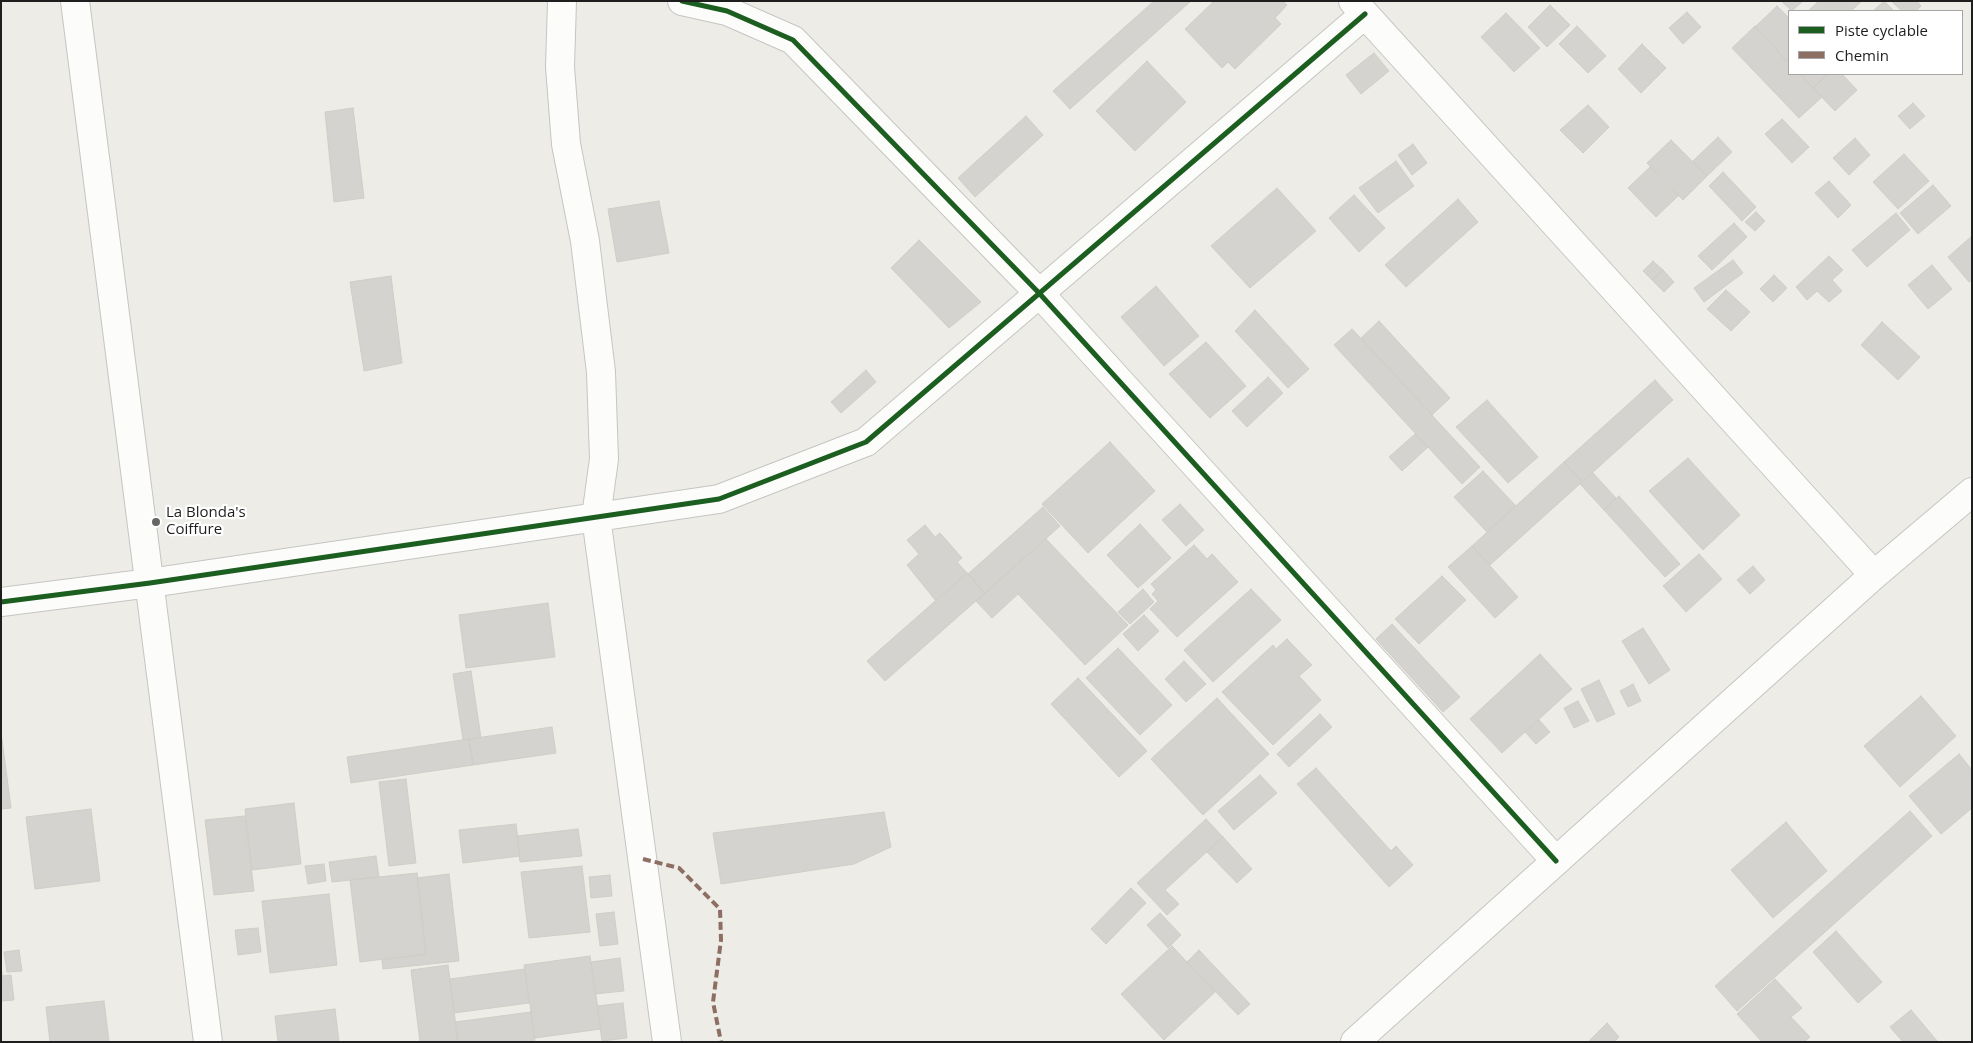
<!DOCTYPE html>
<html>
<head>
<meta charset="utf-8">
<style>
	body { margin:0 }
	#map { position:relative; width:1973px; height:1043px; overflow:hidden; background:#edece6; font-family:"Open Sans",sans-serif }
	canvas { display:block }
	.frame { position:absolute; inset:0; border:2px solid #1e1e1e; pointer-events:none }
	.legend { position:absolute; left:1788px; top:10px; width:175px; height:65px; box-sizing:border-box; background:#fff; border:1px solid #a5a5a5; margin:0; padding:6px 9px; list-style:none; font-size:15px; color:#1e1e1e }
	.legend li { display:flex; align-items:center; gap:10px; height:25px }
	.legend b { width:25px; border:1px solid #a5a5a5 }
</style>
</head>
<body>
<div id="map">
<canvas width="1973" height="1043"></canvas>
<div class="frame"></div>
<ul class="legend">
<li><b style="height:6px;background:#1b5e20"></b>Piste cyclable</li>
<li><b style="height:6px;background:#8d6e63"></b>Chemin</li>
</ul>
</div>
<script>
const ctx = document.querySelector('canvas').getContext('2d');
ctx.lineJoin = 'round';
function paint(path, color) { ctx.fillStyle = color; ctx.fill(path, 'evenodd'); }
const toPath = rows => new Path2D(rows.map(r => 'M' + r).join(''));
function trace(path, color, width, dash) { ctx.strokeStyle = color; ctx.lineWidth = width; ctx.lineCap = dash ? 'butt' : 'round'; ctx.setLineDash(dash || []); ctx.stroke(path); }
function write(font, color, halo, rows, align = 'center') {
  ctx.font = font + ' "Open Sans",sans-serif'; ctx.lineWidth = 4.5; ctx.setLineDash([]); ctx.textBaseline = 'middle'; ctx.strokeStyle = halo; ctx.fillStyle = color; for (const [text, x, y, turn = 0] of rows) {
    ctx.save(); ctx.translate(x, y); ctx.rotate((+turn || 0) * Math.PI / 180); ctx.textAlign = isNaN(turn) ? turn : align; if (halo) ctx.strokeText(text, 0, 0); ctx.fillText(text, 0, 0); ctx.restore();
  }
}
const building = toPath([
	[1154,1,1191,1,1070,109,1053,91,1154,1],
	[1214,1,1283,1,1287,5,1275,18,1281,24,1235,69,1228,62,1222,68,1185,29,1214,1],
	[1781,1,1803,1,1792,11,1781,1],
	[1819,1,1862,1,1851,11,1808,11,1819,1],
	[1884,1,1894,11,1873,11,1884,1],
	[1891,1,1917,1,1921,6,1916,11,1902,11,1891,1],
	[1550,5,1570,25,1547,47,1528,27,1550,5],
	[1777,6,1789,18,1789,63,1755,27,1777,6],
	[1687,12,1701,27,1683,44,1669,28,1687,12],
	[1506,13,1540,48,1514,72,1481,37,1506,13],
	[1577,26,1606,56,1588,73,1559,44,1577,26],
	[1755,26,1789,63,1789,74,1800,74,1822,97,1799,118,1732,48,1755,26],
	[1642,44,1666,68,1641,93,1618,69,1642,44],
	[1374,53,1389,71,1361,94,1346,75,1374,53],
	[1147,61,1186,102,1135,151,1096,111,1147,61],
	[1800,74,1828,74,1813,88,1800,74],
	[1828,74,1842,74,1857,90,1835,111,1813,88,1828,74],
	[1913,103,1925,116,1910,129,1898,116,1913,103],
	[1588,105,1609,127,1583,153,1560,130,1588,105],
	[353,108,364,198,334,202,325,112,353,108],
	[1026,116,1043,135,975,197,958,178,1026,116],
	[1782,119,1809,147,1792,163,1765,134,1782,119],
	[1718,137,1732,152,1707,176,1693,161,1718,137],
	[1855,138,1870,155,1849,175,1833,158,1855,138],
	[1671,140,1707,176,1683,200,1647,163,1671,140],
	[1413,144,1427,163,1412,175,1398,155,1413,144],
	[1904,154,1929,181,1898,209,1873,182,1904,154],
	[1396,161,1414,186,1378,213,1359,188,1396,161],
	[1650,167,1678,196,1656,217,1628,188,1650,167],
	[1723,172,1756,207,1742,221,1709,186,1723,172],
	[1829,181,1851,205,1838,218,1815,193,1829,181],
	[1933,185,1951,206,1918,234,1900,213,1933,185],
	[1277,188,1316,231,1250,288,1211,246,1277,188],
	[1354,195,1385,228,1359,252,1329,218,1354,195],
	[1458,199,1478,222,1406,287,1385,265,1458,199],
	[659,201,669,253,617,262,608,209,659,201],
	[1756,212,1765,221,1755,231,1745,222,1756,212],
	[1896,213,1910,230,1867,267,1852,250,1896,213],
	[1734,223,1747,237,1712,270,1698,256,1734,223],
	[1972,236,1972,280,1969,282,1948,257,1972,236],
	[919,240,981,302,949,328,891,268,919,240],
	[1829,256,1843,270,1832,280,1842,291,1829,302,1817,291,1807,300,1796,287,1829,256],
	[1733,260,1743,273,1704,302,1694,288,1733,260],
	[1653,261,1663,270,1652,280,1643,271,1653,261],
	[1932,265,1952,289,1928,309,1908,285,1932,265],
	[1663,270,1674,282,1664,292,1652,280,1663,270],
	[1774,275,1787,288,1773,302,1760,289,1774,275],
	[391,276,402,363,364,371,350,282,391,276],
	[1156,286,1199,336,1164,366,1121,317,1156,286],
	[1726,290,1750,312,1731,331,1707,309,1726,290],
	[1255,310,1309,369,1288,388,1235,331,1255,310],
	[1379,321,1450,398,1432,415,1361,338,1379,321],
	[1882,322,1920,357,1898,380,1861,345,1882,322],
	[1352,329,1480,467,1462,484,1334,345,1352,329],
	[1206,342,1246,386,1210,418,1169,374,1206,342],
	[866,370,876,382,841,413,831,402,866,370],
	[1268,377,1283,393,1247,427,1232,411,1268,377],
	[1655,380,1673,400,1582,482,1564,462,1655,380],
	[1487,400,1538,457,1508,483,1456,427,1487,400],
	[1415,434,1428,447,1402,471,1389,457,1415,434],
	[1110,442,1155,491,1088,553,1042,504,1110,442],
	[1688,458,1740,515,1703,550,1649,491,1688,458],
	[1564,462,1582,482,1490,565,1472,546,1564,462],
	[1483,471,1516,506,1487,532,1454,497,1483,471],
	[1593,473,1616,498,1604,510,1580,484,1593,473],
	[1619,496,1680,564,1665,577,1604,510,1619,496],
	[1180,504,1204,530,1186,546,1162,520,1180,504],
	[1043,507,1060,526,985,593,968,574,1043,507],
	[1140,524,1171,558,1138,588,1107,555,1140,524],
	[925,525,935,537,940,533,962,558,957,562,967,573,936,601,907,565,919,554,907,540,925,525],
	[1046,539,1128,625,1085,665,1018,594,992,618,976,601,1046,539],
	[1194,545,1207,559,1212,554,1238,582,1177,637,1150,609,1158,601,1152,594,1156,590,1151,584,1194,545],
	[1472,546,1518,597,1495,618,1448,567,1472,546],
	[1699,554,1722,579,1686,612,1663,586,1699,554],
	[1753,566,1765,580,1750,594,1737,580,1753,566],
	[967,573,985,593,885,681,867,661,967,573],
	[1442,576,1466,600,1419,644,1395,619,1442,576],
	[1143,589,1154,602,1130,624,1118,612,1143,589],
	[1251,589,1281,620,1213,682,1184,650,1251,589],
	[548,603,555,657,466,668,459,615,548,603],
	[1144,615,1159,631,1138,651,1123,634,1144,615],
	[1392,624,1460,697,1443,712,1376,639,1392,624],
	[1643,628,1670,670,1649,684,1622,641,1643,628],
	[1287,639,1312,665,1299,676,1321,700,1273,745,1222,692,1273,645,1276,649,1287,639],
	[1118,648,1172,705,1140,735,1086,678,1118,648],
	[1540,654,1572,689,1502,753,1470,719,1540,654],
	[1184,661,1206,684,1186,702,1165,679,1184,661],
	[471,671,481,738,463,740,453,674,471,671],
	[1078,678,1147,751,1119,777,1051,704,1078,678],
	[1599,680,1615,714,1597,722,1581,689,1599,680],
	[1633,684,1641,701,1628,707,1620,691,1633,684],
	[1921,696,1956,736,1900,787,1864,746,1921,696],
	[1217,698,1269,754,1203,815,1151,759,1217,698],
	[1578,701,1589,721,1574,728,1564,708,1578,701],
	[1320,714,1332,727,1289,767,1277,754,1320,714],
	[1539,720,1550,732,1536,744,1525,732,1539,720],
	[552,727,556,753,473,765,469,739,552,727],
	[1,732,11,808,1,809,1,732],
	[469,739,473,765,351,783,347,757,469,739],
	[1959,754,1972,770,1972,808,1941,834,1909,796,1959,754],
	[1316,768,1391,851,1396,846,1413,865,1389,887,1297,784,1316,768],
	[1260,775,1277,793,1234,830,1218,811,1260,775],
	[406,779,416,863,389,866,379,782,406,779],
	[294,803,301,864,252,870,245,809,294,803],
	[91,809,100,881,35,889,26,817,91,809],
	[1910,811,1932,836,1737,1011,1715,986,1910,811],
	[884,812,891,847,854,864,721,884,713,833,884,812],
	[245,816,254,891,214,895,205,820,245,816],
	[1206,819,1223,837,1165,890,1179,904,1167,915,1137,883,1206,819],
	[1786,822,1827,871,1773,918,1731,870,1786,822],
	[516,824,520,856,463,863,459,830,516,824],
	[578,829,582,856,520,862,517,836,578,829],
	[1223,837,1252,869,1237,883,1207,852,1223,837],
	[376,856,379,877,332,882,329,862,376,856],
	[324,864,326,881,308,884,305,866,324,864],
	[582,866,590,932,529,938,521,872,582,866],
	[417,873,426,954,360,962,350,880,417,873],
	[449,874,459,961,383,969,382,960,426,954,417,878,449,874],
	[610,875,612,896,591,898,589,877,610,875],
	[1131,888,1146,903,1106,944,1091,929,1131,888],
	[329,894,337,965,270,973,262,901,329,894],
	[614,912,618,944,600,946,596,914,614,912],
	[1160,913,1181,935,1168,948,1147,925,1160,913],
	[258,928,261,952,238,955,235,930,258,928],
	[1836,931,1882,982,1858,1003,1813,952,1836,931],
	[1172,946,1215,992,1164,1040,1121,994,1172,946],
	[19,950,22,971,7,972,4,952,19,950],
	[1199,950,1250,1004,1238,1015,1187,962,1199,950],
	[590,956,601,1029,535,1038,524,965,590,956],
	[620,958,624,991,595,994,591,962,620,958],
	[1,965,2,976,11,975,14,1000,1,1001,1,965],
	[448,965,458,1042,420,1042,411,970,448,965],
	[525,969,529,1003,454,1013,450,979,525,969],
	[1775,979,1802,1008,1791,1017,1810,1037,1804,1042,1762,1042,1737,1014,1775,979],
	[104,1001,109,1042,50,1042,46,1007,104,1001],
	[623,1003,627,1038,602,1041,597,1006,623,1003],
	[335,1009,339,1042,278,1042,275,1016,335,1009],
	[1911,1010,1938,1042,1903,1042,1890,1027,1911,1010],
	[531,1012,535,1042,458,1042,455,1022,531,1012],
	[1607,1023,1619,1037,1614,1042,1588,1042,1607,1023]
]);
const minor = toPath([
	[75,1,208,1042],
	[562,1,560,67,566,144,585,241,601,372,604,459,596,517,667,1042],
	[682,1,727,11,793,40,1039,293,1556,861],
	[1353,1,1874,575],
	[1,602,150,583,719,499,866,442,1365,14]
]);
const tertiary = toPath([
	[1355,1042,1874,575,1972,492]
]);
const quiet = toPath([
	[643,859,679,868,720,909,721,940,713,1002,721,1042]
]);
const cycleway = toPath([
	[682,1,727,11,793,40,1039,293,1556,861],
	[1,602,150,583,719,499,866,442,1365,14]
]);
const markers = [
	[156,522,5,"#666664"]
];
const poiNames = [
	["La Blonda's",166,513],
	["Coiffure",166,530]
];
paint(building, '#d5d3cf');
trace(building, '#d0cdc7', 1);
trace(minor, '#c5c5c2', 30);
trace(tertiary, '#c5c5c2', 30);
trace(minor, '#fcfcfb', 28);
trace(tertiary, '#fcfcfb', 28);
trace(quiet, '#8d6e63', 4, [8, 4]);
trace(cycleway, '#1b5e20', 5);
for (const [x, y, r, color] of markers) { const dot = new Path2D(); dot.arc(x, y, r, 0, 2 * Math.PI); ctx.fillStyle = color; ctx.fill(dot); trace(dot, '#fff', 2); }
write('15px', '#1e1e1e', '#fff', poiNames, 'left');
</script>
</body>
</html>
